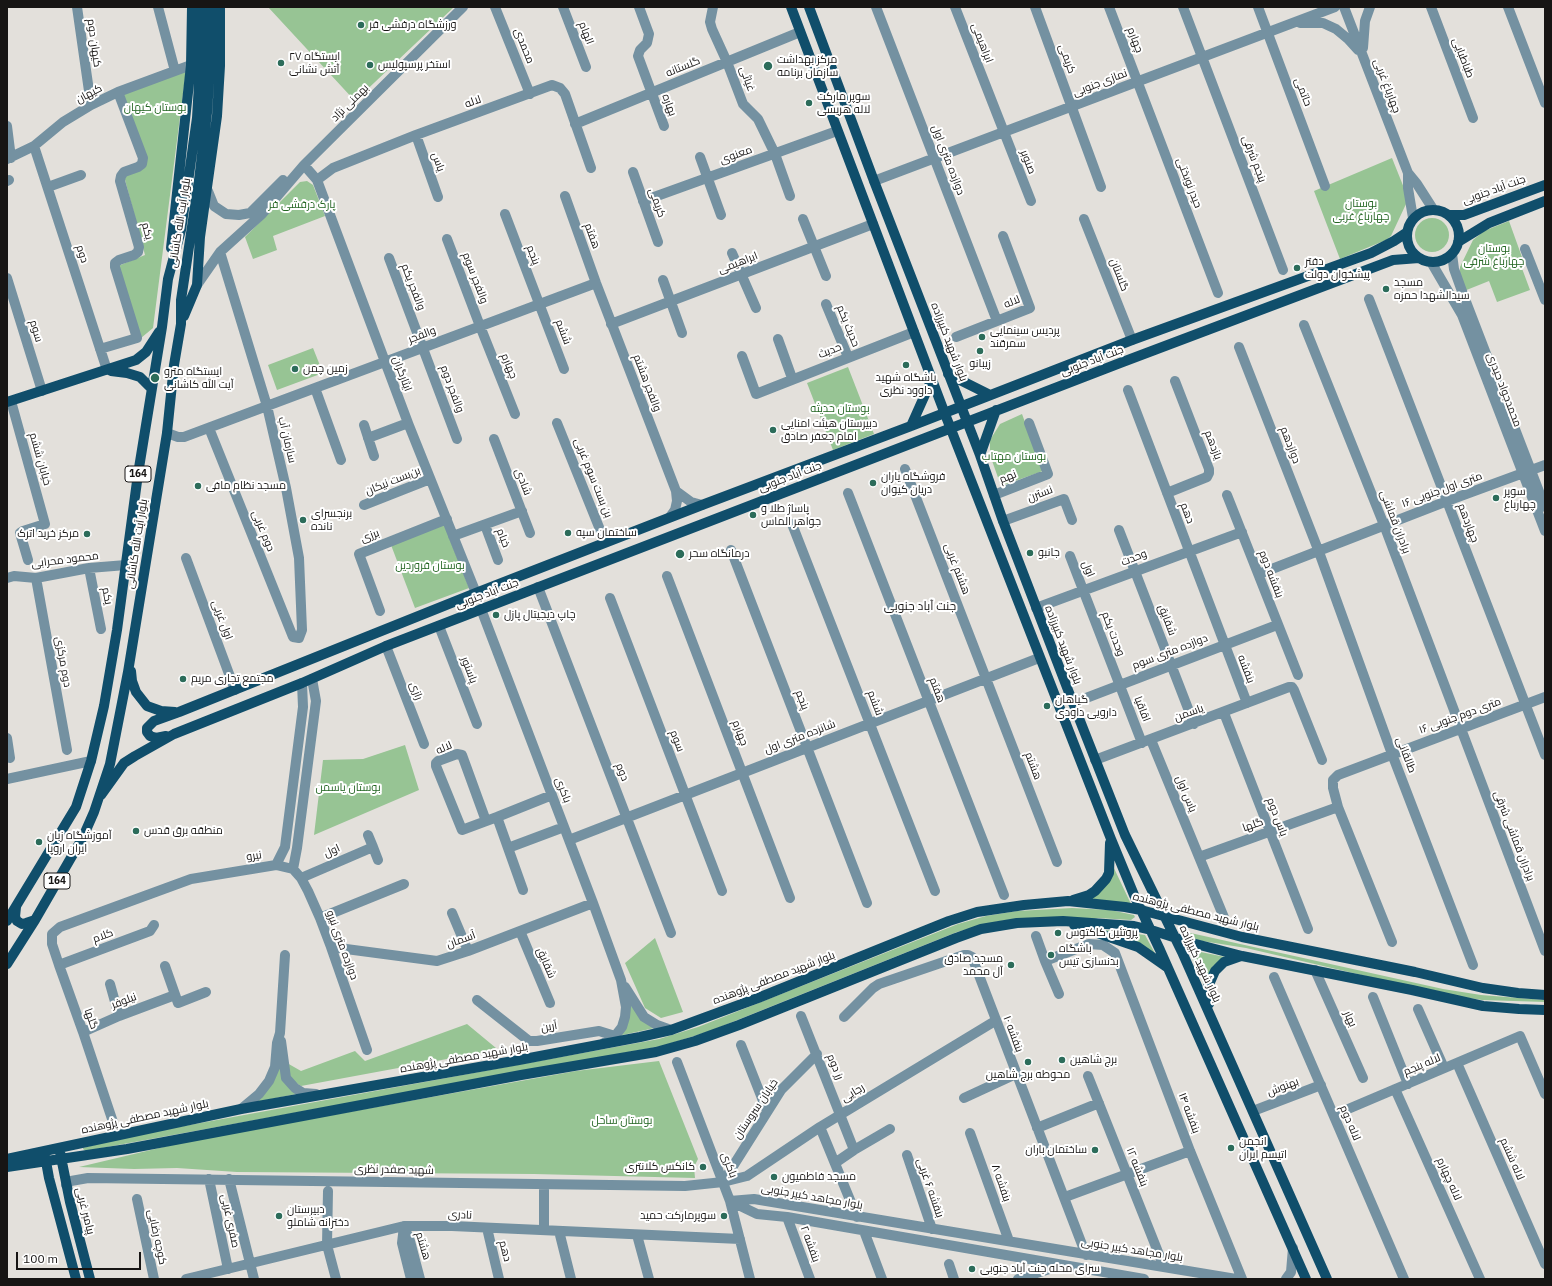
<!DOCTYPE html>
<html>
<head>
<meta charset="utf-8">
<style>
	body { margin:0 }
	#map { position:relative; width:1552px; height:1286px; overflow:hidden; background:#e3e0db; font-family:"IBM Plex Sans",sans-serif }
	canvas { display:block }
	.frame { position:absolute; inset:0; border:8px solid #171514; pointer-events:none }
	.scale { position:absolute; left:16px; top:1252px; width:125px; height:18px; box-sizing:border-box; border:2px solid #171514; border-top:0; padding-left:5px; font-size:12px; line-height:14px; white-space:nowrap; color:#171514; -webkit-text-stroke:3px #fff; paint-order:stroke }
</style>
</head>
<body>
<div id="map">
<canvas width="1552" height="1286"></canvas>
<div class="frame"></div>
<div class="scale">100 m</div>
</div>
<script>
const ctx = document.querySelector('canvas').getContext('2d');
ctx.lineJoin = 'round';
function paint(path, color) { ctx.fillStyle = color; ctx.fill(path, 'evenodd'); }
const toPath = rows => new Path2D(rows.map(r => 'M' + r).join(''));
function trace(path, color, width, dash) { ctx.strokeStyle = color; ctx.lineWidth = width; ctx.lineCap = dash ? 'butt' : 'round'; ctx.setLineDash(dash || []); ctx.stroke(path); }
function write(font, color, halo, rows, align = 'center') {
  ctx.font = font + ' "IBM Plex Sans",Cairo,sans-serif'; ctx.lineWidth = 4; ctx.setLineDash([]); ctx.textBaseline = 'middle'; ctx.strokeStyle = halo; ctx.fillStyle = color; for (const [text, x, y, turn = 0] of rows) {
    ctx.save(); ctx.translate(x, y); ctx.rotate((+turn || 0) * Math.PI / 180); ctx.textAlign = isNaN(turn) ? turn : align; if (halo) ctx.strokeText(text, 0, 0); ctx.fillText(text, 0, 0); ctx.restore();
  }
}
const green = toPath([
	[268,7,454,7,355,101],
	[186,70,153,328,141,338,118,266,145,255,124,176,147,164,122,93],
	[1392,158,1406,193,1406,204,1391,236,1386,240,1340,259,1314,191],
	[307,181,313,185,325,216,273,236,277,250,253,259,245,237,300,182],
	'1415 235a17 17 0 1 1 34 0a17 17 0 1 1-34 0Z',
	[1509,221,1523,260,1520,263,1530,290,1497,302,1489,281,1464,291,1460,277,1460,267,1473,240,1484,231],
	[313,348,323,373,277,390,268,365],
	[848,367,874,434,833,450,807,383],
	[1022,414,1043,471,1001,486,990,455,990,440,1000,424],
	[444,524,469,588,415,608,391,545],
	[405,745,419,790,314,835,323,760,363,759],
	[1112,864,1131,904,1090,900],
	[1072,908,1110,910,1134,915,1135,917,1131,920,1098,918,1080,923,1013,919,995,922,957,932,710,1031,662,1046,107,1147,86,1151,83,1149,83,1148,124,1137,659,1039,698,1027,958,924,986,916,1017,911],
	[1082,927,1145,935,1157,957],
	[1186,932,1443,989,1481,995,1545,1000,1545,1002,1482,1000,1443,994,1246,948,1196,940,1186,936,1185,933],
	[655,938,683,1012,661,1018,645,1008,625,963],
	[1191,950,1225,957,1213,966,1206,978,1204,985,1189,952],
	[625,989,659,1027,618,1036],
	[467,1024,496,1048,490,1051,301,1086,292,1080,289,1076,287,1063,301,1071,355,1051,365,1061],
	[659,1061,698,1159,694,1167,695,1178,534,1174,237,1172,177,1168,134,1169,79,1167,193,1140,526,1080,576,1071],
	[277,1064,296,1094,256,1102]
]);
const minor = toPath([
	[77,7,91,105],
	[158,7,175,71],
	[495,7,530,94],
	[563,7,586,67],
	[639,7,649,34,647,43,640,50,638,56,664,126],
	[713,7,710,22,712,29,727,62,743,104,758,119,775,154,790,196],
	[876,7,997,321],
	[955,7,1031,201],
	[1035,7,1101,187],
	[1109,7,1218,293],
	[1183,7,1283,270],
	[1258,7,1325,186],
	[1344,7,1408,173,1408,188,1413,218],
	[1431,7,1473,118],
	[1508,7,1545,103],
	[1300,23,1323,23,1336,29,1348,39,1358,50],
	[1363,48,1365,21,1370,7],
	[575,124,800,32],
	[7,126,11,158],
	[416,135,438,197],
	[34,146,107,370],
	[700,157,721,215],
	[7,159,34,146,63,122,91,105,118,92,191,65],
	[304,165,317,180,408,423,476,593],
	[633,172,658,242],
	[1408,173,1417,184,1433,209],
	[317,180,333,168,416,135,552,85,560,88,565,94,591,168],
	[7,181,9,180],
	[874,181,1335,7],
	[48,187,81,175],
	[208,191,214,206,226,214,239,215,250,213,283,180],
	[565,196,596,283,676,491,677,501,675,510,670,517],
	[643,201,837,131],
	[505,214,564,369],
	[803,219,826,276],
	[1084,219,1132,340],
	[447,239,480,326,515,414],
	[1525,249,1545,300],
	[732,253,756,308],
	[1452,254,1454,269,1463,294,1545,507],
	[389,258,457,439],
	[1431,262,1462,315,1545,531],
	[7,278,42,391],
	[663,280,682,333],
	[197,285,220,252,262,214,304,165,463,7],
	[1369,299,1545,755],
	[826,304,848,357],
	[611,324,873,224],
	[1304,325,1384,525,1545,951],
	[956,337,1030,308,1003,236],
	[778,339,792,378],
	[1239,347,1319,552,1392,754,1473,965],
	[100,349,137,338,115,267,115,263,119,260,134,255,138,252,139,247,120,181,121,176,124,172,138,167,142,164,143,158,118,92],
	[742,356,756,394,914,332],
	[315,388,341,460],
	[1128,390,1247,703],
	[11,401,45,524,23,531,20,533,28,560],
	[557,423,605,542],
	[364,425,374,456],
	[209,428,293,637,299,638,302,630,299,558,286,488,267,406,220,252],
	[167,433,178,437,184,437,596,283],
	[368,438,408,423],
	[494,439,530,533],
	[905,469,1057,862],
	[676,491,691,502,702,505],
	[848,493,1004,895],
	[1167,493,1207,477,1209,473,1209,469,1175,381],
	[994,495,1048,474,1029,423],
	[1227,495,1298,675],
	[364,505,430,479],
	[1003,521,1064,499,1072,520],
	[792,524,935,891],
	[485,525,498,560],
	[1119,530,1194,724],
	[453,536,522,511],
	[731,550,867,903],
	[1070,556,1142,743],
	[186,558,235,690],
	[89,568,101,629],
	[1259,574,1447,501,1545,465],
	[667,576,790,898],
	[7,578,14,576,36,578,89,568,126,565],
	[36,578,67,750],
	[538,587,671,933],
	[610,598,722,891],
	[1036,608,1242,532],
	[481,609,593,903,621,980,626,1007,625,1017,622,1027,615,1036,604,1043],
	[380,611,359,554,447,519],
	[439,626,477,724],
	[386,646,424,744],
	[1073,703,1277,625],
	[1224,713,1308,929],
	[7,738,10,758],
	[1151,740,1225,920],
	[1095,760,1289,687,1292,687,1294,690,1322,760],
	[7,779,91,761],
	[497,817,523,890],
	[486,821,462,755,457,754,438,761,436,763,436,766,462,830,497,817,552,795],
	[368,835,373,847],
	[569,840,1039,658],
	[508,848,564,827],
	[1199,857,1338,807],
	[276,865,285,847,303,707,302,683],
	[293,869,297,848,316,701,312,679],
	[301,878,373,847,378,860],
	[452,913,468,951],
	[320,918,404,884],
	[520,931,550,1003],
	[1036,936,1045,961],
	[1392,942,1338,807,1333,788,1333,780,1338,775,1545,697],
	[331,947,437,961,468,951,593,903],
	[59,965,150,931,154,925],
	[165,966,178,1003,206,992],
	[1315,970,1363,1078],
	[1274,977,1404,1279],
	[110,984,119,1016],
	[625,987,644,1017,657,1025,671,1030],
	[1059,994,1045,961,1089,944,1103,945,1115,953,1190,1151,1242,1279],
	[1373,997,1408,1084],
	[477,1000,529,1041,537,1041,599,1031,615,1036],
	[1418,1009,1444,1068],
	[801,1016,854,1150],
	[844,1017,873,988,879,984,964,955,968,955,972,957,1086,1255],
	[83,1032,119,1016,175,995],
	[281,1041,286,1078,295,1088,303,1093,316,1094],
	[741,1045,767,1111],
	[677,1062,730,1201,750,1279],
	[1457,1063,1545,1264],
	[1088,1076,1164,1267],
	[1395,1089,1480,1279],
	[964,1098,1016,1074],
	[241,1109,259,1094,269,1081,275,1067,277,1043,280,1033,285,955],
	[1253,1111,1321,1085],
	[1334,1115,1520,1036,1545,1094],
	[113,1122,83,1032,59,965,52,944,52,934,60,927,191,879,276,865,293,869,301,878,308,891,320,918,331,947,367,1050],
	[820,1127,857,1217],
	[1037,1128,1099,1103],
	[970,1133,1009,1241],
	[907,1155,932,1229],
	[835,1163,854,1150,890,1129],
	[209,1179,228,1269],
	[229,1179,254,1279],
	[723,1182,781,1090,817,1054],
	[66,1185,71,1181,88,1178,685,1186,723,1182,747,1176,820,1127,995,1021],
	[544,1190,544,1230],
	[328,1191,327,1245,336,1279],
	[1065,1197,1190,1151],
	[137,1199,154,1279],
	[730,1201,754,1199,1236,1279],
	[730,1201,757,1214,787,1217,1144,1279],
	[787,1217,810,1279],
	[404,1226,410,1241,420,1279],
	[404,1226,402,1243,411,1279],
	[487,1228,499,1279],
	[559,1231,571,1279],
	[864,1231,882,1279],
	[637,1235,649,1279],
	[949,1264,954,1279],
	[186,1279,404,1226,452,1226,740,1239],
	[1018,1279,1062,1265],
	[1286,1279,1291,1272,1293,1248]
]);
const major = toPath([
	[791,7,945,414,1111,839,1134,895,1160,950,1306,1279],
	[809,7,874,181,980,455,1003,521,1073,703,1125,835,1182,952,1327,1279],
	'1407 236a26 26 0 1 1 52 0a26 26 0 1 1-52 0Z',
	[1449,215,1464,215,1545,185],
	[1458,242,1489,223,1545,201],
	[171,248,191,65,192,7],
	[184,316,197,285,200,237,217,116,220,66,220,7],
	[111,371,127,373,140,377,151,388],
	[948,374,990,395],
	[7,402,136,360,146,352,159,332],
	[911,426,932,379],
	[980,455,996,410],
	[131,671,132,681,136,692,147,706,161,711,175,712],
	[166,736,156,738,150,736,147,732,147,728,154,721,179,712,476,593,702,505,911,426,1132,340,1371,253,1394,241,1406,233],
	[101,795,124,763,135,756,174,734,302,683,386,646,1120,363,1393,260,1419,258],
	[1073,900,1089,895,1095,891,1106,879,1109,873,1110,843],
	[16,907,15,917,17,921,22,924,26,923,35,920],
	[7,921,76,807,91,761,104,706,117,630,138,474,162,327,168,279,181,230,187,189,197,118,200,67,201,7],
	[1074,925,1138,947,1168,968],
	[7,964,35,920,83,837,94,812,110,764,128,672,167,433,174,365,181,324,181,300,199,180,207,113,210,67,211,7],
	[1209,1004,1207,989,1215,971,1224,962,1241,956],
	[60,1152,70,1202,90,1279],
	[45,1156,49,1178,76,1279],
	[7,1159,241,1109,519,1060,640,1037,671,1030,758,998,949,921,977,912,1024,905,1068,901,1125,907,1141,910,1242,937,1415,972,1483,988,1518,993,1545,995],
	[7,1167,127,1149,521,1075,656,1052,695,1041,739,1025,956,938,981,929,1017,923,1063,921,1134,926,1151,930,1192,943,1242,956,1412,990,1483,1006,1519,1009,1545,1010]
]);
const markers = [
	[361,25,4,"#2c6c5a"],
	[281,63,4,"#2c6c5a"],
	[370,65,4,"#2c6c5a"],
	[768,66,5,"#2c6c5a"],
	[809,103,4,"#2c6c5a"],
	[1297,268,4,"#2c6c5a"],
	[1386,289,4,"#2c6c5a"],
	[982,337,4,"#2c6c5a"],
	[980,351,4,"#2c6c5a"],
	[906,365,4,"#2c6c5a"],
	[295,369,4,"#2c6c5a"],
	[155,378,5,"#2c6c5a"],
	[773,430,4,"#2c6c5a"],
	[873,483,4,"#2c6c5a"],
	[198,486,4,"#2c6c5a"],
	[1496,498,4,"#2c6c5a"],
	[753,515,4,"#2c6c5a"],
	[303,520,4,"#2c6c5a"],
	[568,533,4,"#2c6c5a"],
	[87,534,4,"#2c6c5a"],
	[1030,553,4,"#2c6c5a"],
	[680,554,5,"#2c6c5a"],
	[496,615,4,"#2c6c5a"],
	[183,679,4,"#2c6c5a"],
	[1047,706,4,"#2c6c5a"],
	[136,831,4,"#2c6c5a"],
	[39,842,4,"#2c6c5a"],
	[1058,933,4,"#2c6c5a"],
	[1051,955,4,"#2c6c5a"],
	[1011,965,4,"#2c6c5a"],
	[1062,1060,4,"#2c6c5a"],
	[1028,1062,4,"#2c6c5a"],
	[1231,1148,4,"#2c6c5a"],
	[1095,1150,4,"#2c6c5a"],
	[703,1167,4,"#2c6c5a"],
	[774,1177,4,"#2c6c5a"],
	[279,1216,4,"#2c6c5a"],
	[724,1216,4,"#2c6c5a"],
	[972,1269,4,"#2c6c5a"]
];
const shields = [
	[138,474,26],
	[57,881,26]
];
const shieldNames = [
	["164",138,474],
	["164",57,881]
];
const poiNames = [
	["ورزشگاه درفشی فر",369,25],
	["ایستگاه ۲۷",289,57],
	["آتش نشانی",289,70],
	["مرکز بهداشت",777,60],
	["سازمان برنامه",777,73],
	["استخر پرسپولیس",378,65],
	["سوپر مارکت",817,97],
	["لاله هریسی",817,110],
	["دفتر",1305,262],
	["پیشخوان دولت",1305,275],
	["مسجد",1394,283],
	["سیدالشهدا حمزه",1394,296],
	["پردیس سینمایی",990,331],
	["سمرقند",990,344],
	["زیبانو",980,364,"center"],
	["زمین چمن",303,369],
	["ایستگاه مترو",164,372],
	["آیت الله کاشانی",164,385],
	["باشگاه شهید",906,378,"center"],
	["داوود نظری",906,391,"center"],
	["دبیرستان هیئت امنایی",781,424],
	["امام جعفر صادق",781,437],
	["فروشگاه یاران",881,477],
	["دریان کیوان",881,490],
	["مسجد نظام مافی",206,486],
	["سوپر",1504,492],
	["چهارباغ",1504,505],
	["پاساژ طلا و",761,509],
	["جواهر الماس",761,522],
	["برنجسرای",311,514],
	["نانده",311,527],
	["ساختمان سپه",576,533],
	["مرکز خرید اترک",79,534,"right"],
	["جانبو",1038,553],
	["درمانگاه سحر",689,554],
	["چاپ دیجیتال پازل",504,615],
	["مجتمع تجاری مریم",191,679],
	["گیاهان",1055,700],
	["دارویی داودی",1055,713],
	["منطقه برق قدس",144,831],
	["آموزشگاه زبان",47,836],
	["ایران اروپا",47,849],
	["پروتئین کاکتوس",1066,933],
	["باشگاه",1059,949],
	["بدنسازی تیس",1059,962],
	["مسجد صادق",1003,959,"right"],
	["آل محمد",1003,972,"right"],
	["برج شاهین",1070,1060],
	["محوطه برج شاهین",1028,1075,"center"],
	["انجمن",1239,1142],
	["اتیسم ایران",1239,1155],
	["ساختمان باران",1087,1150,"right"],
	["کانکس کلانتری",695,1167,"right"],
	["مسجد فاطمیون",782,1177],
	["دبیرستان",287,1210],
	["دخترانه شاملو",287,1223],
	["سوپرمارکت حمید",716,1216,"right"],
	["سرای محله جنت آباد جنوبی",980,1269]
];
const streetNames = [
	["الهام",586,33,69],
	["چهارم",1135,40,69],
	["کیهان دوم",94,43,82],
	["ابراهیمی",982,43,69],
	["محمدی",524,46,68],
	["طباطبایی",1463,58,69],
	["کریمی",1067,59,70],
	["گلستانه",683,67,-22],
	["غیاثی",747,79,70],
	["نمازی جنوبی",1100,83,-21],
	["چهارباغ غربی",1387,86,69],
	["حاتمی",1303,92,69],
	["کیهان",89,94,-28],
	["لاله",473,102,-20],
	["بهمنی نژاد",350,103,-45],
	["بهاره",669,105,70],
	["معنوی",736,155,-20],
	["پنجم شرقی",1254,159,69],
	["دوازده متری اول",948,160,69],
	["یاس",438,162,70],
	["صنوبر",1028,162,69],
	["حیدر نوبختی",1189,183,69],
	["جنت آباد جنوبی",1494,190,-20],
	["کریمی",657,203,70],
	["بلوار آیت الله کاشانی",180,223,-81],
	["یکم",147,231,75],
	["هفتم",592,236,70],
	["دوم",82,254,72],
	["پنجم",533,255,69],
	["ابراهیمی",738,263,-21],
	["گلستان",1119,275,69],
	["والفجر سوم",475,278,69],
	["والفجر یکم",413,287,69],
	["لاله",1012,302,-22],
	["حدیث یکم",848,326,68],
	["سوم",36,331,73],
	["ششم",563,332,69],
	["والفجر",422,335,-21],
	["بلوار شهید کبیرزاده",949,342,69],
	["حدیث",830,351,-21],
	["جنت آباد جنوبی",1092,361,-21],
	["چهارم",509,366,68],
	["ایثارگران",402,374,70],
	["والفجر هشتم",647,383,69],
	["والفجر دوم",452,389,70],
	["محمدجواد حیدری",1504,390,69],
	["سازمان آب",287,440,77],
	["یازدهم",1213,445,69],
	["دوازدهم",1290,445,69],
	["خیابان ششم",40,459,74],
	["جنت آباد جنوبی",790,477,-21],
	["نهم",1008,477,-22],
	["بن بست سوم غربی",593,478,68],
	["بن‌بست نیکان",393,481,-22],
	["شادی",523,482,69],
	["۱۶ متری اول جنوبی",1442,490,-20],
	["نسترن",1040,494,-21],
	["دهم",1187,513,69],
	["برادران قماشی",1395,522,69],
	["چهاردهم",1468,523,69],
	["دوم غربی",263,531,68],
	["برزی",370,536,-21],
	["خیام",503,538,69],
	["بلوار آیت الله کاشانی",137,544,-81],
	["وحدت",1134,558,-21],
	["محمود محرابی",65,560,-7],
	["هشتم غربی",957,569,69],
	["اول",1088,569,68],
	["بنفشه دوم",1271,574,69],
	["جنت آباد جنوبی",487,594,-21],
	["یکم",107,596,79],
	["اول غربی",222,620,70],
	["شقایق",1167,620,69],
	["وحدت یکم",1113,634,69],
	["بلوار شهید کبیرزاده",1063,645,69],
	["دوازده متری سوم",1170,652,-21],
	["دوم مرکزی",63,662,80],
	["بنفشه",1246,669,69],
	["پاستور",469,670,69],
	["هفتم",937,690,69],
	["رازی",416,691,69],
	["پنجم",802,700,69],
	["ششم",875,703,69],
	["اقاقیا",1142,709,69],
	["یاسمن",1189,713,-20],
	["۱۶ متری دوم جنوبی",1460,716,-20],
	["چهارم",740,733,69],
	["شانزده متری اول",800,737,-21],
	["سوم",677,741,69],
	["لاله",444,748,-23],
	["طالقانی",1406,755,69],
	["هشتم",1033,766,69],
	["دوم",622,772,69],
	["باکری",563,790,69],
	["یاس اول",1186,794,68],
	["یاس دوم",1277,817,69],
	["گلها",1253,825,-20],
	["برادران قماشی شرقی",1514,836,69],
	["اول",332,851,-24],
	["نیرو",254,856,-9],
	["بلوار شهید مصطفی پژوهنده",1196,912,14],
	["کلام",103,936,-21],
	["آسمان",461,940,-20],
	["دوازده متری نیرو",342,945,70],
	["شقایق",546,963,67],
	["بلوار شهید کبیرزاده",1200,964,65],
	["بلوار شهید مصطفی پژوهنده",774,978,-21],
	["نیلوفر",124,1001,-21],
	["گلها",91,1019,70],
	["بهار",1350,1019,66],
	["آرین",549,1027,-10],
	["بنفشه ۱۰",1013,1034,69],
	["بلوار شهید مصطفی پژوهنده",464,1058,-10],
	["لاله پنجم",1422,1065,-23],
	["رز دوم",835,1067,68],
	["بهنوش",1283,1087,-21],
	["رجایی",853,1093,-31],
	["خیابان سروستان",756,1109,-56],
	["بنفشه ۱۴",1189,1113,69],
	["بلوار شهید مصطفی پژوهنده",145,1117,-12],
	["لاله دوم",1350,1123,67],
	["لاله ششم",1512,1159,66],
	["باکری",729,1165,69],
	["بنفشه ۱۲",1137,1167,68],
	["شهید صفدر نظری",394,1170,1],
	["لاله چهارم",1449,1179,66],
	["بنفشه ۸",1001,1183,71],
	["بنفشه ۶ غربی",930,1188,71],
	["بلوار مجاهد کبیر جنوبی",812,1197,10],
	["پیامبر غربی",85,1211,76],
	["نادری",460,1215,2],
	["صفری غربی",230,1221,78],
	["کوچه رضایی",157,1237,78],
	["بنفشه ۲",810,1244,70],
	["هشتم",423,1246,73],
	["بلوار مجاهد کبیر جنوبی",1132,1250,9],
	["دهم",505,1251,76]
];
const parkNames = [
	["بوستان کیهان",155,108],
	["بوستان",1361,204],
	["چهارباغ غربی",1361,217],
	["پارک درفشی فر",302,205],
	["بوستان",1494,249],
	["چهارباغ شرقی",1494,262],
	["بوستان حدیثه",840,409],
	["بوستان مهتاب",1014,457],
	["بوستان فروردین",430,566],
	["بوستان یاسمن",348,788],
	["بوستان ساحل",622,1121]
];
const neighbourhoodNames = [
	["جنت‌ آباد جنوبی",920,607]
];
paint(green, '#97c494');
trace(minor, '#7491a1', 10);
trace(major, '#104e6b', 10);
for (const [x, y, r, color] of markers) { const dot = new Path2D(); dot.arc(x, y, r, 0, 2 * Math.PI); ctx.fillStyle = color; ctx.fill(dot); trace(dot, '#fff', 1.5); }
for (const [x, y, w] of shields) { const box = new Path2D(); box.roundRect(x - w / 2, y - 8, w, 16, 3); ctx.fillStyle = '#fff'; ctx.fill(box); trace(box, '#171514', 1); }
write('bold 10px', '#171514', null, shieldNames);
write('11px', '#171514', '#fff', poiNames, 'left');
write('11px', '#171514', '#fff', streetNames);
write('11px', '#246623', '#fff', parkNames);
write('12px', '#171514', '#fff', neighbourhoodNames);
</script>
</body>
</html>
